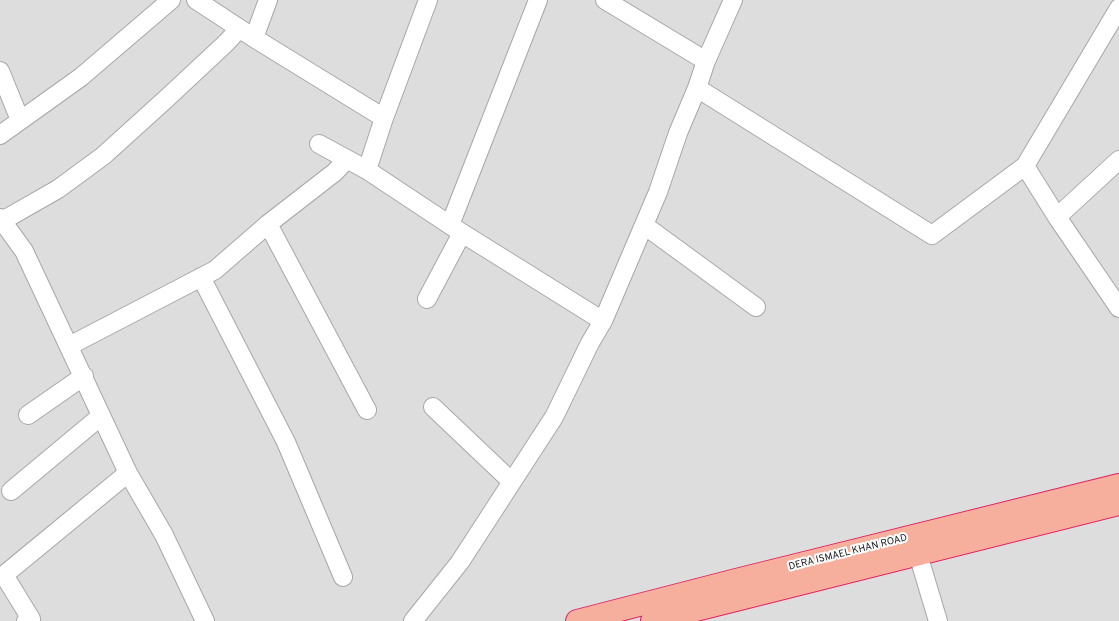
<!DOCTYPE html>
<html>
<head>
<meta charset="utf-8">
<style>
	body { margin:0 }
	canvas { display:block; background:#f1ede6 }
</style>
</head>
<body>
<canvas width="1119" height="621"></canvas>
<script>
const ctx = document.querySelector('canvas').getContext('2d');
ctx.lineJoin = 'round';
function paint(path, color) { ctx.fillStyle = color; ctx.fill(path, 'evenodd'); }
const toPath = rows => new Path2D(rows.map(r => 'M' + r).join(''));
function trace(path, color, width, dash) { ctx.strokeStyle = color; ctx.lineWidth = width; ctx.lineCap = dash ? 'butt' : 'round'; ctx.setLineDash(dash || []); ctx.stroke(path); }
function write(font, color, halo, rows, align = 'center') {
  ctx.font = font + ' Overpass,sans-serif'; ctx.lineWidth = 4; ctx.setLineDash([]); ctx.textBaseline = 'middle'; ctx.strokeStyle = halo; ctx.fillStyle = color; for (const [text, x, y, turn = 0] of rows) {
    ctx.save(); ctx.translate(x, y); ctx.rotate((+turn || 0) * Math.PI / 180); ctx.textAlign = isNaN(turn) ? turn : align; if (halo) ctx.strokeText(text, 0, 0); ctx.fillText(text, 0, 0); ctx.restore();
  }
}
const residential = toPath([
	[0,0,1119,0,1119,621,0,621]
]);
const minor = toPath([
	[196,0,254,38,384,118,428,0],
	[605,0,706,61],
	[254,38,268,0],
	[0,71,20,120],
	[697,88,932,235,1025,166,1119,8],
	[0,135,81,77,171,0],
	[319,144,367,170,462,233,603,321],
	[1025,166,1057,217,1119,308],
	[367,170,384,118],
	[1057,217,1119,160],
	[0,218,24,251,128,473,164,535,205,621],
	[2,221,58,189,103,156,166,99,226,43,239,29],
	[268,224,367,410],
	[450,225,538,0],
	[644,225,756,307],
	[201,277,286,442,343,577],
	[427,299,462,233],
	[69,346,215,270,268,224,335,172,347,159],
	[433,407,512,482],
	[28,415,84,376],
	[11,491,101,416],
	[914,541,938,621],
	[26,621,31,619,4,575,128,473],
	[413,621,460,562,554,417,590,343,603,321,658,192,678,133,697,88,706,61,733,0]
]);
const trunk = toPath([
	[577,621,736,580,1119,485],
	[652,621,1119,504]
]);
const streetNames = [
	["DERA ISMAEL KHAN ROAD",848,553,-14]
];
paint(residential, '#dedddd');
trace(minor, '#a7a7a7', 20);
trace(trunk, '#e31e63', 24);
trace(minor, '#fff', 18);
trace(trunk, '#f5af9c', 22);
write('10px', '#202020', '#fff', streetNames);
</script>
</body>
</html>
